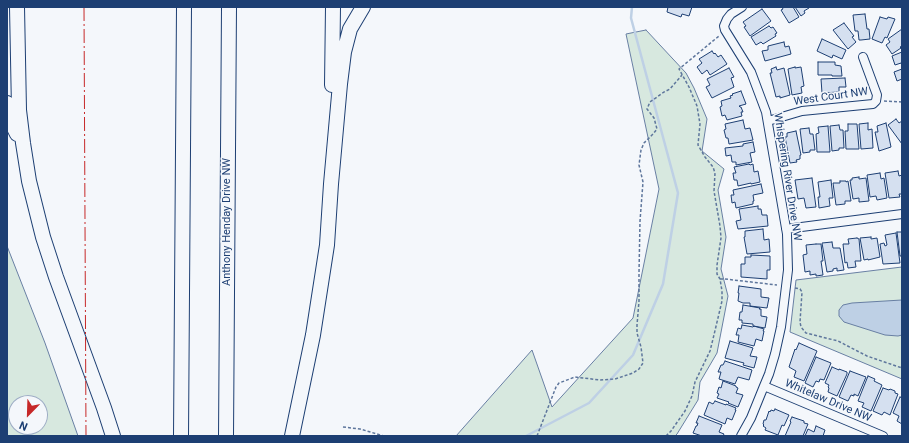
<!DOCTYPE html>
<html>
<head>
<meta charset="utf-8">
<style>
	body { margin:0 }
	#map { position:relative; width:909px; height:443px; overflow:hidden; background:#f4f7fb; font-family:Roboto,sans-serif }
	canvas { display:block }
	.frame { position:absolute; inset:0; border:8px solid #1d3f73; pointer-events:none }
	.north { position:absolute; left:8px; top:395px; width:40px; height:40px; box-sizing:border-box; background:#f4f7fb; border:1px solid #9eadc5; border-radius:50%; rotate:203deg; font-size:11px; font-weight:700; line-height:16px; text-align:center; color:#1d3f73 }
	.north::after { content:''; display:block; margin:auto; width:14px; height:18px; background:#c62828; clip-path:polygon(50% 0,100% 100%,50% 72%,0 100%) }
</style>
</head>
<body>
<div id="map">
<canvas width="909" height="443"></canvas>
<div class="frame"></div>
<div class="north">N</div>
</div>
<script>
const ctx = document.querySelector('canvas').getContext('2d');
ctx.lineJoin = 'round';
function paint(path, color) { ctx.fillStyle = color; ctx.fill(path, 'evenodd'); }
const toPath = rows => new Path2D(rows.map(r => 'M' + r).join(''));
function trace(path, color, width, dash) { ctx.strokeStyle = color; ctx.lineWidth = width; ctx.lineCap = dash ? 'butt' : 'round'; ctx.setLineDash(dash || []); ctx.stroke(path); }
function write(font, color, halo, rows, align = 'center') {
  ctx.font = font + ' Roboto,sans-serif'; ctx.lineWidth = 3; ctx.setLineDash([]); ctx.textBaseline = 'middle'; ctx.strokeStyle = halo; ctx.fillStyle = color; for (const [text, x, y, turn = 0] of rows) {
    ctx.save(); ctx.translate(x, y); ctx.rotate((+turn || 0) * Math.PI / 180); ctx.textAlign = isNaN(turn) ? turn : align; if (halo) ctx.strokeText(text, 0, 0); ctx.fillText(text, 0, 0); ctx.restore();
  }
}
const green = toPath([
	[646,30,686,73,694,88,707,119,702,151,724,169,718,190,726,237,721,269,728,296,717,353,700,382,698,400,677,434,675,436,456,436,532,350,552,407,633,318,659,189,626,34,646,30],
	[7,246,45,343,78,436,7,436,7,246],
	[16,403,40,403,40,427,16,427,16,403],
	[902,267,902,379,790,332,796,280,902,267]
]);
const water = toPath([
	[902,300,902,335,898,336,885,335,844,322,839,316,839,310,843,305,852,303,902,300]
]);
const stream = toPath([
	[526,436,589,403,633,355,663,284,678,193,631,18,632,7]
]);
const building = toPath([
	[668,7,692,7,689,16,682,14,681,17,667,12,668,7],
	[782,7,793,7,799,17,789,23,781,10,783,9,782,7],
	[795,7,808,7,809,8,804,11,805,13,801,16,795,7],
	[762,9,771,21,750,36,744,27,746,26,743,22,762,9],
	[865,14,867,29,869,29,870,39,861,40,859,40,858,31,855,31,853,15,865,14],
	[880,17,887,19,888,17,895,19,887,38,885,37,882,43,872,39,880,17],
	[844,23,854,36,852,37,856,42,848,49,833,30,844,23],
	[769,26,771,28,773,27,777,33,775,34,776,36,763,44,761,42,756,45,751,37,769,26],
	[902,29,902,46,900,47,901,48,892,54,886,45,890,42,888,39,902,29],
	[822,39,846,50,842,59,833,55,832,58,817,51,822,39],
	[784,42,785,47,789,46,791,54,765,61,762,51,768,50,768,46,784,42],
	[712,51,714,54,715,53,718,57,721,55,727,64,710,75,707,70,702,74,697,67,702,63,699,59,712,51],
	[902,52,902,66,901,63,895,65,892,56,902,52],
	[818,62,835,62,835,65,841,66,842,76,832,76,832,75,818,75,818,62],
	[776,67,777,70,784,68,790,95,780,98,780,96,776,97,770,73,772,73,771,69,776,67],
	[795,67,795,68,801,67,804,86,801,87,802,93,792,95,788,69,795,67],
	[729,68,734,77,731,78,734,87,712,98,706,87,710,85,707,79,729,68],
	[902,69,902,79,897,81,894,72,902,69],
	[845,78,846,87,839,87,839,92,822,93,821,79,845,78],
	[741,91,746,104,739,106,740,107,741,107,743,112,741,112,742,116,727,120,725,115,722,116,720,107,722,106,721,101,731,98,730,96,733,95,732,94,741,91],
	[896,119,899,123,902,121,902,144,888,125,896,119],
	[743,120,745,129,750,128,753,140,729,144,728,138,726,138,724,130,726,129,725,124,743,120],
	[868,123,868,130,872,129,873,148,861,149,859,124,868,123],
	[886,123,891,147,879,151,875,132,878,132,877,126,886,123],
	[848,124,857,124,859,149,846,149,845,131,848,131,848,124],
	[839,125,840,130,843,130,844,148,839,148,839,150,832,151,830,126,839,125],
	[828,126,830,152,817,152,816,134,819,133,818,127,828,126],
	[809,128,810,134,813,134,815,150,810,150,810,152,803,153,800,129,809,128],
	[796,131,801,155,800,155,800,159,796,160,797,162,790,163,785,137,787,137,787,133,796,131],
	[753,142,755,152,750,153,752,162,736,165,736,162,732,162,731,155,726,156,725,148,743,146,743,144,753,142],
	[749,164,750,165,753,164,754,172,758,171,760,182,751,184,751,183,738,186,737,180,734,180,733,173,736,173,734,167,749,164],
	[898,171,899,176,902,175,902,194,899,194,900,197,889,198,885,173,898,171],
	[880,173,881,179,884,178,887,198,877,200,876,196,870,197,867,175,880,173],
	[859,177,859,179,866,178,869,201,859,202,859,198,853,199,850,180,852,180,852,178,859,177],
	[812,178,816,207,806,208,804,198,798,199,795,180,812,178],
	[831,180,833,198,829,198,830,206,819,208,818,197,820,197,818,182,831,180],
	[840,181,846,181,846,182,848,181,851,201,845,201,845,204,836,205,833,183,840,183,840,181],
	[761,184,763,193,753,195,754,201,753,201,753,204,736,208,735,202,732,203,731,195,734,195,733,190,761,184],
	[758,206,758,209,761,209,762,215,767,215,768,226,738,229,736,221,741,220,739,209,758,206],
	[763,229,764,240,769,239,770,252,747,254,744,237,745,237,745,231,763,229],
	[897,232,902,232,902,256,900,256,897,232],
	[896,233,900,263,883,264,880,244,884,243,885,246,887,245,885,235,896,233],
	[871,237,871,239,877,238,880,257,868,260,868,259,864,260,860,238,871,237],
	[857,238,859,239,861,261,855,261,856,267,848,268,847,262,845,263,843,244,849,244,848,239,857,238],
	[832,242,833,248,840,248,844,270,837,271,837,268,833,269,833,271,827,272,822,243,832,242],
	[816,244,821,244,823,261,821,261,823,275,816,276,816,274,810,275,810,271,805,272,803,255,807,254,806,245,816,244],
	[751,255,770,256,770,270,767,270,767,279,741,277,741,264,745,264,745,257,751,257,751,255],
	[739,286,761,289,761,297,769,298,767,308,750,306,750,303,743,303,738,301,739,293,738,293,739,286],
	[743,305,760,308,759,309,761,309,761,316,767,317,765,328,753,326,753,324,742,323,742,320,739,320,740,312,742,312,743,305],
	[742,325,753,327,754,326,764,329,763,331,764,331,762,341,756,339,754,346,738,342,739,335,736,335,738,328,741,329,742,325],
	[730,341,753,348,750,356,757,357,754,368,743,365,744,363,725,358,730,341],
	[799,343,817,351,804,381,794,377,796,371,789,367,795,349,796,350,799,343],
	[816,357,831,363,824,380,820,379,819,382,816,381,813,387,805,383,816,357],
	[725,361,752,370,749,380,738,377,735,384,719,379,721,372,718,372,721,365,723,365,725,361],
	[832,367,839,370,839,369,847,372,847,374,837,396,828,392,829,388,828,387,829,385,825,383,832,367],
	[850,371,866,377,858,396,854,394,854,396,851,395,848,401,839,397,850,371],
	[868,376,875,379,874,381,882,385,871,411,862,407,864,403,858,401,868,376],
	[723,381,736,386,736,387,738,388,736,393,743,395,738,407,728,403,729,402,717,398,719,394,717,393,719,387,721,388,723,381],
	[883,388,889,390,890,389,895,391,895,393,898,394,890,415,884,412,882,415,873,411,883,388],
	[900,397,902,398,902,424,897,421,899,416,893,413,900,397],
	[715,401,726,405,726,404,736,408,735,410,736,410,732,420,727,418,725,424,704,415,709,402,713,404,715,401],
	[775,409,789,415,784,426,782,425,778,435,765,430,766,428,763,426,764,425,763,424,764,420,766,420,769,411,770,412,771,410,774,411,775,409],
	[699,416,722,425,719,432,724,434,723,436,702,436,693,433,696,426,697,426,698,423,696,423,699,416],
	[792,417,804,421,804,423,808,424,803,436,785,436,791,422,790,421,792,417],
	[816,426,825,430,823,436,805,436,808,429,814,432,816,426]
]);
const path = toPath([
	[884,101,902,102],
	[720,279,725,279,777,285],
	[795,288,800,289,802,292,800,322,801,327,806,333,838,341,867,356,902,368],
	[343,427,360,429,384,436],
	[537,436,556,387,559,383,575,377,600,380,615,379,633,373,639,369,643,363,641,347,637,333,637,325,639,301,639,273,640,221,643,182,639,165,641,150,644,143,653,134,657,129,654,118,647,109,650,102,664,92,670,89,682,75],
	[666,436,671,431,685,411,692,396,695,382,710,351,713,339,722,301,722,291,720,279,717,274,717,265,721,238,720,226,714,191,715,173,713,167,705,157,698,145,700,124,697,106,689,87,679,69,719,36]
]);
const minor = toPath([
	[768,121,802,111,873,104,876,101,877,95,863,57],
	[786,229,902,214],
	[764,386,883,436],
	[741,436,751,418,764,386,769,374,775,354,781,327,788,270,787,234,766,112,751,72,725,30,724,26,727,19,731,14,742,7]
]);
const motorway = toPath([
	[17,7,19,110,23,143,29,181,43,237,56,277,104,408,113,436],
	[332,85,333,7],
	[7,103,12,124,17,134],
	[181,436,184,7],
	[226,436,229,7],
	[292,436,313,335,327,245,331,184,340,84,344,52,350,29,363,7]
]);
const power = toPath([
	[84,7,86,436]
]);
const streetNames = [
	["West Court NW",831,97,-8],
	["Whispering River Drive NW",787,177,81],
	["Anthony Henday Drive NW",227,222,-90],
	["Whitelaw Drive NW",828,401,23]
];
paint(green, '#d7e8df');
trace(green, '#687fa3', 1);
paint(water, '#bed0e5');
trace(water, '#687fa3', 1);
trace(stream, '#bed0e5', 2.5);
paint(building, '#d5e0f0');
trace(building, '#1d3f73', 1);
trace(minor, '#1d3f73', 10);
trace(motorway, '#1d3f73', 16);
trace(path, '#5e769c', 1.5, [3, 2]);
trace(minor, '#f4f7fb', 8);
trace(motorway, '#f4f7fb', 14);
trace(power, '#c62828', 1, [14, 3, 2, 3]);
write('11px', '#1d3f73', '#f4f7fb', streetNames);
</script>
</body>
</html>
